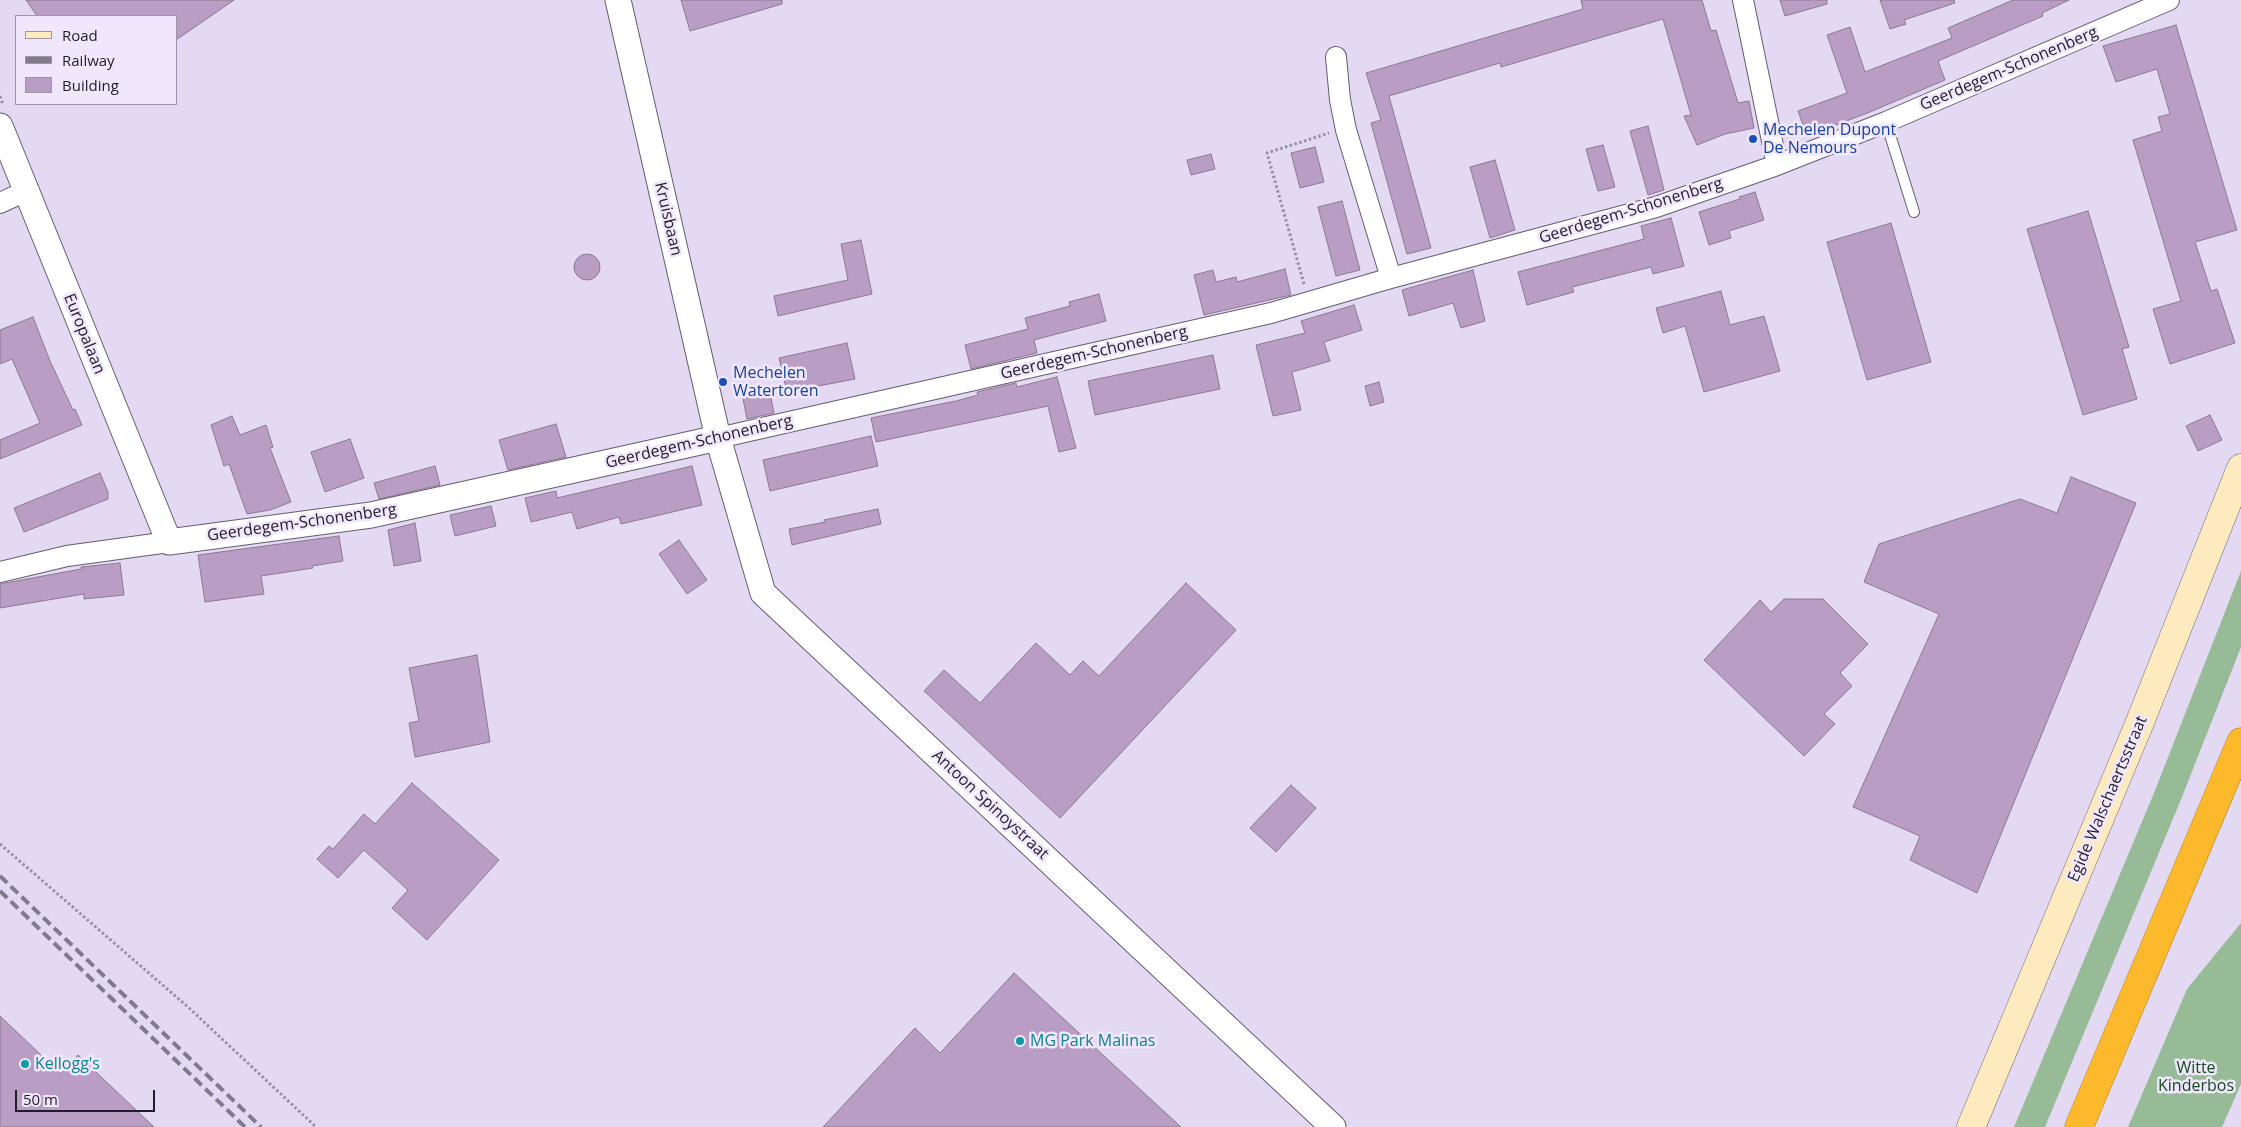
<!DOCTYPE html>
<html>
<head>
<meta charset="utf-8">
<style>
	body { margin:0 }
	#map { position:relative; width:2241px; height:1127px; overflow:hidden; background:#e4d9f3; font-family:"Open Sans",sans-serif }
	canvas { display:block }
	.legend { position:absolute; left:15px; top:15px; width:162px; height:90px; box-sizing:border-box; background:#f0e7fc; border:1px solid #9d96a6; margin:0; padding:6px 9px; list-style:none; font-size:15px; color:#211d26 }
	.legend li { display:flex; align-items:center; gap:10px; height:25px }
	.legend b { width:25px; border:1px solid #9d96a6 }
	.scale { position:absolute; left:15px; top:1090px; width:140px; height:22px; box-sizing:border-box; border:2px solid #211d26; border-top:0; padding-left:6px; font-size:15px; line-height:18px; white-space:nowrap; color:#211d26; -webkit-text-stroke:4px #f0e7fc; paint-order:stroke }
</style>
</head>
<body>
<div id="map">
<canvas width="2241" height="1127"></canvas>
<ul class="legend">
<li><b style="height:6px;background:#feeabf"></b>Road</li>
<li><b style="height:6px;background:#817a8b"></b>Railway</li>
<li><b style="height:14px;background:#ba9dc5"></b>Building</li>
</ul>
<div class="scale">50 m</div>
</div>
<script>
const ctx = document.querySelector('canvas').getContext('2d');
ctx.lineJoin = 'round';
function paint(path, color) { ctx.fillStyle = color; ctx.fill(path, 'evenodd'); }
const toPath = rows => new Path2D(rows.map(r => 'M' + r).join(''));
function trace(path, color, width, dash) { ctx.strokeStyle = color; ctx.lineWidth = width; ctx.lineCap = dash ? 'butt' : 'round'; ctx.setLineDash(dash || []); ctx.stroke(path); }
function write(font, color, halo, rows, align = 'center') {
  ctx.font = font + ' "Open Sans",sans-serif'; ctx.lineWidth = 5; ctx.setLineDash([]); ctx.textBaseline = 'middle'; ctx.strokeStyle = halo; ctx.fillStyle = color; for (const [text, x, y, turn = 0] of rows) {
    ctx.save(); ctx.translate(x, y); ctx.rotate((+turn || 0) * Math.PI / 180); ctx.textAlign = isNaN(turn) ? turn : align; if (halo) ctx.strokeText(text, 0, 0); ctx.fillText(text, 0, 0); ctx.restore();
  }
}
const forest = toPath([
	[2241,571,2241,647,2182,797,2045,1127,2014,1127,2154,793],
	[2241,923,2241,1084,2222,1127,2128,1127,2187,989]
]);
const building = toPath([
	[26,0,234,0,176,40,176,16,37,16,26,0],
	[681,0,782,0,782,4,690,31,681,0],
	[1581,0,1702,0,1711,31,1716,30,1738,103,1749,101,1754,128,1725,134,1697,145,1684,116,1691,115,1663,19,1501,67,1500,63,1389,96,1431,248,1407,254,1371,123,1381,120,1366,73,1583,9,1581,0],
	[1780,0,1827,0,1827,4,1785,16,1780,0],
	[1880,0,1954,0,1955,3,1904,20,1906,24,1890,29,1880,0],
	[2013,0,2069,0,2042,13,2043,16,1938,61,1945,80,1870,112,1807,136,1798,111,1847,93,1827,35,1850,27,1865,72,1952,38,1948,28,2013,0],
	[2176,25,2237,230,2195,242,2211,291,2217,289,2235,343,2170,364,2153,309,2181,301,2133,140,2162,131,2158,117,2170,114,2157,69,2116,82,2103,46,2176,25],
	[1648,126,1664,190,1648,195,1630,131,1648,126],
	[1603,145,1615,187,1598,191,1586,149,1603,145],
	[1315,147,1324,182,1300,188,1291,153,1315,147],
	[1211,154,1215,169,1191,175,1187,160,1211,154],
	[1495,160,1515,230,1490,238,1470,167,1495,160],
	[1755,192,1764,220,1729,231,1731,238,1709,245,1699,212,1740,199,1739,197,1755,192],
	[1342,201,1360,270,1336,276,1318,207,1342,201],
	[2088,211,2129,347,2122,349,2137,399,2083,415,2027,229,2088,211],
	[1671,218,1684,266,1653,274,1651,267,1572,287,1574,292,1527,305,1518,272,1644,239,1641,226,1671,218],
	[1891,223,1931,362,1867,380,1827,242,1891,223],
	[861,240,872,294,778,316,774,296,848,280,841,244,861,240],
	'574 267a13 13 0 1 1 26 0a13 13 0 1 1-26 0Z',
	[1285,269,1291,295,1204,315,1194,275,1213,270,1216,282,1236,277,1237,282,1285,269],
	[1473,270,1485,321,1461,328,1453,303,1409,316,1402,290,1473,270],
	[1721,291,1730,325,1764,316,1780,371,1704,392,1685,326,1663,333,1656,308,1721,291],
	[1099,294,1106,321,1034,340,1037,353,971,369,965,345,1028,329,1025,318,1070,306,1069,302,1099,294],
	[1354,305,1362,330,1324,342,1330,361,1292,372,1301,410,1273,416,1256,345,1305,333,1301,321,1354,305],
	[33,317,50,361,73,410,75,409,82,425,0,459,0,440,40,423,12,359,0,364,0,330,33,317],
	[847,343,855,379,787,392,779,358,847,343],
	[1213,355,1220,389,1095,415,1088,381,1213,355],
	[1057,377,1076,448,1059,452,1048,406,876,442,871,418,956,401,978,395,977,392,1016,383,1017,387,1057,377],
	[1379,382,1384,402,1370,406,1365,386,1379,382],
	[769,388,774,413,747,419,742,394,769,388],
	[2210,415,2222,440,2198,451,2186,426,2210,415],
	[232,416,240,435,266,425,273,447,270,448,291,502,270,510,247,514,229,464,224,466,211,425,232,416],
	[556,424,566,457,508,470,499,440,556,424],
	[871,436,878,466,770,491,763,460,871,436],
	[350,439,364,478,325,492,311,452,350,439],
	[435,466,440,485,379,499,374,483,435,466],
	[692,466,702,505,621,524,619,517,577,529,572,512,531,522,525,498,556,491,557,498,692,466],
	[100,473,108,492,108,499,24,532,14,508,100,473],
	[2071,477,2136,503,1977,893,1910,860,1920,836,1853,807,1939,614,1864,582,1879,544,2020,499,2057,513,2071,477],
	[491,506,496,526,455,536,450,515,491,506],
	[878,509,881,524,792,545,789,529,825,522,824,520,878,509],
	[415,523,421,561,394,566,388,530,415,523],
	[339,536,343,561,312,566,313,568,261,576,264,594,205,602,198,555,339,536],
	[679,540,707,580,687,594,659,554,679,540],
	[120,563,124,595,84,599,84,594,0,608,0,584,81,569,81,567,120,563],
	[1186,583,1236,630,1060,818,924,691,944,670,980,703,1036,643,1070,675,1083,661,1099,676,1186,583],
	[1784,599,1823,599,1868,644,1840,673,1852,686,1824,714,1835,724,1804,756,1704,660,1760,600,1771,612,1784,599],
	[477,655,490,742,415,757,409,723,419,721,409,668,477,655],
	[412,783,499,860,427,940,392,908,408,890,364,850,338,878,317,859,329,846,333,849,364,814,375,824,412,783],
	[1291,785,1316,808,1276,852,1250,828,1291,785],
	[1014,973,1181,1127,823,1127,915,1028,940,1053,1014,973],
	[0,1016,61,1074,78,1055,154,1127,0,1127,0,1016]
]);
const path = toPath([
	[0,96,3,105],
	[1304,284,1267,153,1329,133],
	[0,844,188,1007,316,1127]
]);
const service = toPath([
	[1886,122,1914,212]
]);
const minor = toPath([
	[1743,0,1777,165],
	[1336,57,1340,100,1346,130,1391,278],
	[0,203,26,191],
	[718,438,1271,313,1391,278,1656,207,1777,165,1886,122,2169,0],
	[0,572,67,556,169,542]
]);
const tertiary = toPath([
	[618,0,718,438,763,593,1333,1127],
	[0,126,169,542,371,515,718,438]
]);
const secondary = toPath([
	[1971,1127,2140,722,2241,468]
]);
const motorway = toPath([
	[2079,1127,2241,742]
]);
const rail = toPath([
	[0,876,261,1127],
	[0,891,245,1127]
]);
const markers = [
	[1753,139,5,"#1a4fb4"],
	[723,382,5,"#1a4fb4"],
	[1020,1041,5,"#0f9aa8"],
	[25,1064,5,"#0f9aa8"]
];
const streetNames = [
	["Geerdegem-Schonenberg",2009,69,-23],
	["Geerdegem-Schonenberg",1631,211,-17],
	["Kruisbaan",668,219,77],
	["Europalaan",84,334,68],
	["Geerdegem-Schonenberg",1094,353,-13],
	["Geerdegem-Schonenberg",699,442,-13],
	["Geerdegem-Schonenberg",302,523,-8],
	["Egide Walschaertsstraat",2108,799,-67],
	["Antoon Spinoystraat",990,805,43]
];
const transitNames = [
	["Mechelen Dupont",1763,130],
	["De Nemours",1763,148],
	["Mechelen",733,373],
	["Watertoren",733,391]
];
const cultureNames = [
	["MG Park Malinas",1030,1041],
	["Kellogg's",35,1064]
];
const parkNames = [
	["Witte",2196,1068],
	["Kinderbos",2196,1086]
];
paint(forest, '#96bb96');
paint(building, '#ba9dc5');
trace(building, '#8a7a90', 1);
trace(service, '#655b71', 12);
trace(minor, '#655b71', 22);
trace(tertiary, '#655b71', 27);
trace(secondary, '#655b71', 29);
trace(motorway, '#af8229', 29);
trace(path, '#978fa3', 3, [2.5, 2.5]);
trace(service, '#fff', 10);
trace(minor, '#fff', 20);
trace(tertiary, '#fff', 25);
trace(secondary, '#feeabf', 28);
trace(motorway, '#fcb92b', 28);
trace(rail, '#817a8b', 4, [10, 5]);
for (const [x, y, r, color] of markers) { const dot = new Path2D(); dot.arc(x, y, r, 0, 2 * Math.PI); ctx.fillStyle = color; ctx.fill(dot); trace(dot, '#f0e7fc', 2); }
write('16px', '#211d26', '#f0e7fc', streetNames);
write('16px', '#164399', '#f0e7fc', transitNames, 'left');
write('16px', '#0d838f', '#f0e7fc', cultureNames, 'left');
write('16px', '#164c1d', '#f0e7fc', parkNames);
</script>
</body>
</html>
